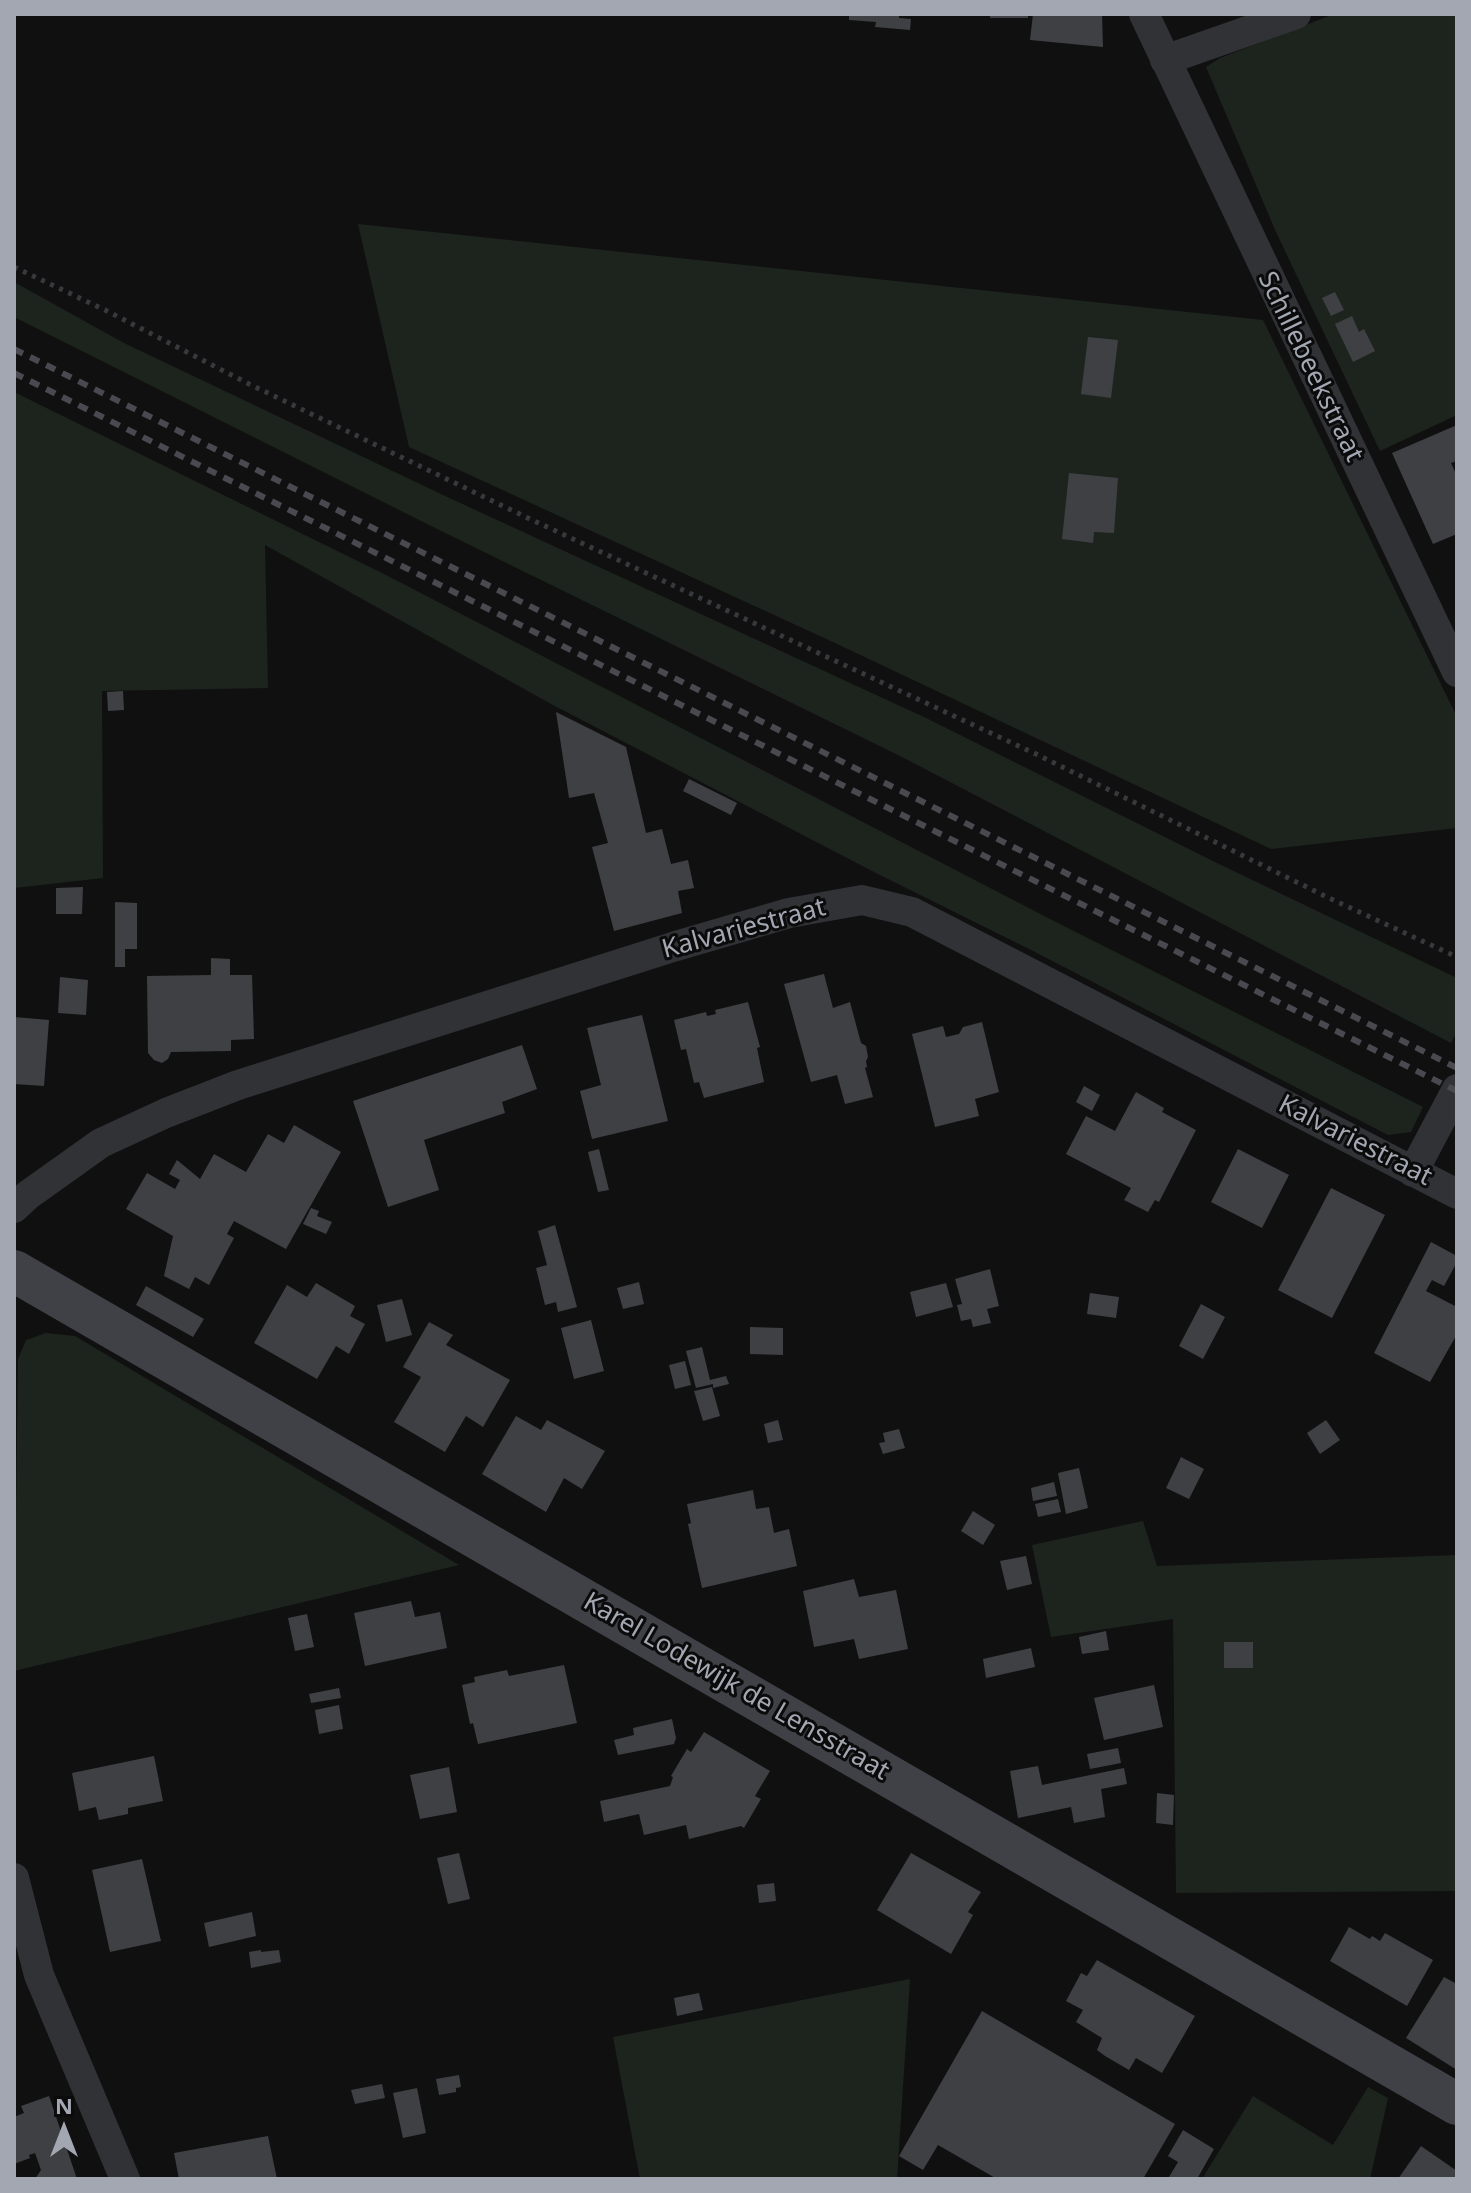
<!DOCTYPE html>
<html>
<head>
<meta charset="utf-8">
<style>
	body { margin:0 }
	#map { position:relative; width:1471px; height:2193px; overflow:hidden; background:#101011; font-family:"Noto Sans",sans-serif }
	canvas { display:block }
	.frame { position:absolute; inset:0; border:16px solid #a2a7b1; pointer-events:none }
	.north { position:absolute; left:24px; top:2089px; width:80px; height:80px; -webkit-text-stroke:6px #0b0b0c; paint-order:stroke; rotate:0deg; font-size:22px; font-weight:700; line-height:32px; text-align:center; color:#a2a7b1 }
	.north::after { content:''; display:block; margin:auto; width:28px; height:36px; background:#a2a7b1; clip-path:polygon(50% 0,100% 100%,50% 72%,0 100%) }
</style>
</head>
<body>
<div id="map">
<canvas width="1471" height="2193"></canvas>
<div class="frame"></div>
<div class="north">N</div>
</div>
<script>
const ctx = document.querySelector('canvas').getContext('2d');
ctx.lineJoin = 'round';
function paint(path, color) { ctx.fillStyle = color; ctx.fill(path, 'evenodd'); }
const toPath = rows => new Path2D(rows.map(r => 'M' + r).join(''));
function trace(path, color, width, dash) { ctx.strokeStyle = color; ctx.lineWidth = width; ctx.lineCap = dash ? 'butt' : 'round'; ctx.setLineDash(dash || []); ctx.stroke(path); }
function write(font, color, halo, rows, align = 'center') {
  ctx.font = font + ' "Noto Sans",sans-serif'; ctx.lineWidth = 6; ctx.setLineDash([]); ctx.textBaseline = 'middle'; ctx.strokeStyle = halo; ctx.fillStyle = color; for (const [text, x, y, turn = 0] of rows) {
    ctx.save(); ctx.translate(x, y); ctx.rotate((+turn || 0) * Math.PI / 180); ctx.textAlign = isNaN(turn) ? turn : align; if (halo) ctx.strokeText(text, 0, 0); ctx.fillText(text, 0, 0); ctx.restore();
  }
}
const green = toPath([
	[1334,14,1457,14,1457,415,1380,451,1276,232,1206,67,1220,58],
	[358,224,1263,320,1457,717,1457,828,1271,849,835,643,409,447],
	[14,282,124,343,443,495,926,718,1221,865,1457,978,1457,1031,1451,1043,902,757,429,525,14,317],
	[14,392,386,575,1052,920,1423,1107,1411,1132,1388,1135,1035,952,874,872,553,705,265,545,268,688,102,691,103,878,14,888],
	[46,1333,75,1336,459,1565,14,1671,18,1359,26,1340],
	[1143,1521,1157,1566,1457,1555,1457,1891,1176,1893,1173,1619,1051,1637,1032,1545],
	[910,1979,897,2179,640,2179,613,2037],
	[1368,2087,1388,2098,1370,2179,1202,2179,1253,2096,1333,2145]
]);
const building = toPath([
	[849,14,899,14,899,18,911,19,910,30,875,27,876,22,849,20],
	[990,14,1028,14,1028,18,990,18],
	[1033,14,1102,14,1103,47,1030,40],
	[1335,292,1344,310,1331,316,1322,298],
	[1352,316,1359,332,1364,329,1375,351,1353,362,1335,324],
	[1088,337,1118,340,1111,398,1081,394],
	[1457,425,1457,461,1451,463,1457,476,1457,534,1433,544,1392,453],
	[1069,473,1118,478,1114,533,1094,532,1093,543,1062,539],
	[123,691,124,710,108,711,107,692],
	[556,712,626,747,646,833,662,829,671,864,688,860,694,888,678,891,682,913,614,931,592,847,608,843,594,793,569,798],
	[689,779,737,803,731,815,683,791],
	[83,887,82,914,56,914,56,888],
	[115,902,137,903,137,949,125,949,125,967,115,967],
	[211,958,230,959,230,975,252,975,254,1039,231,1040,231,1051,171,1052,168,1059,162,1063,154,1060,148,1053,147,976,211,975],
	[824,974,833,1008,850,1002,861,1043,866,1046,868,1057,866,1061,867,1067,865,1068,873,1097,845,1104,837,1075,811,1082,784,984],
	[60,977,88,980,86,1015,58,1013],
	[748,1002,760,1047,757,1048,764,1082,704,1098,699,1082,694,1083,686,1049,681,1050,674,1020,706,1012,707,1016,716,1014,715,1010],
	[642,1015,668,1121,592,1139,580,1091,601,1085,587,1028],
	[14,1017,49,1020,44,1086,14,1084],
	[982,1022,999,1092,975,1099,979,1116,935,1127,912,1034,943,1026,946,1037,959,1034,963,1027],
	[522,1045,537,1089,502,1102,505,1113,424,1140,439,1190,388,1207,353,1101],
	[1084,1086,1100,1095,1092,1111,1076,1102],
	[1136,1092,1164,1108,1162,1112,1196,1130,1159,1202,1155,1200,1148,1212,1124,1200,1131,1188,1066,1154,1086,1116,1115,1131],
	[294,1125,341,1152,286,1249,234,1221,227,1234,234,1238,209,1285,195,1277,189,1289,164,1276,173,1236,126,1209,147,1173,175,1189,180,1180,169,1174,177,1160,200,1179,214,1154,246,1172,268,1134,284,1143],
	[599,1149,609,1190,598,1192,588,1152],
	[1238,1149,1289,1175,1262,1228,1211,1202],
	[1331,1188,1385,1215,1332,1318,1278,1290],
	[311,1208,319,1211,317,1216,332,1222,326,1234,303,1224],
	[555,1225,577,1307,558,1312,556,1302,545,1305,536,1268,547,1265,538,1231],
	[1431,1242,1457,1256,1457,1262,1444,1286,1432,1280,1426,1291,1457,1307,1457,1334,1430,1382,1374,1353],
	[990,1269,999,1306,987,1309,991,1323,973,1327,971,1319,961,1321,957,1305,962,1304,955,1279],
	[639,1282,644,1304,623,1309,617,1288],
	[316,1283,355,1306,350,1316,365,1324,349,1354,336,1346,317,1379,254,1343,287,1285,307,1297],
	[946,1283,953,1307,916,1317,910,1292],
	[146,1286,204,1319,193,1337,136,1305],
	[1090,1293,1119,1297,1116,1318,1087,1314],
	[402,1299,412,1335,386,1342,377,1305],
	[1201,1304,1225,1317,1203,1359,1179,1346],
	[591,1320,604,1371,574,1379,561,1328],
	[429,1322,453,1335,446,1345,510,1380,483,1427,466,1416,445,1452,394,1422,421,1377,403,1367],
	[750,1327,783,1328,783,1355,750,1354],
	[702,1347,710,1380,726,1376,729,1384,713,1388,713,1384,696,1388,686,1351],
	[685,1361,691,1385,675,1389,669,1365],
	[712,1387,720,1416,703,1421,694,1391],
	[516,1416,541,1430,547,1420,605,1451,582,1489,564,1478,546,1512,482,1474],
	[778,1420,783,1440,768,1443,764,1424],
	[1326,1420,1340,1440,1320,1454,1307,1433],
	[899,1429,905,1448,883,1454,879,1443,885,1442,883,1433],
	[1181,1457,1204,1469,1189,1499,1166,1488],
	[1079,1468,1088,1508,1066,1514,1058,1473],
	[1054,1482,1057,1496,1033,1501,1031,1488],
	[753,1490,756,1509,769,1507,774,1533,789,1529,797,1566,702,1588,688,1524,691,1523,687,1504],
	[1058,1499,1061,1512,1038,1517,1035,1504],
	[973,1511,995,1525,983,1545,961,1531],
	[1026,1556,1032,1584,1007,1590,1000,1561],
	[854,1579,859,1597,896,1590,908,1649,859,1659,854,1639,814,1647,803,1591],
	[411,1601,415,1617,440,1612,447,1648,365,1666,354,1613],
	[307,1614,314,1647,295,1651,288,1618],
	[1106,1631,1109,1650,1082,1654,1079,1637],
	[1224,1642,1253,1642,1253,1668,1224,1668],
	[1031,1648,1035,1667,986,1678,983,1659],
	[564,1665,577,1723,478,1744,473,1723,470,1724,462,1685,475,1682,474,1677,507,1670,509,1676],
	[1154,1685,1163,1727,1104,1740,1094,1698],
	[339,1688,341,1698,311,1703,309,1694],
	[339,1705,343,1729,319,1734,315,1710],
	[672,1719,676,1738,674,1744,618,1755,614,1740,634,1735,633,1728],
	[704,1732,770,1771,755,1796,761,1799,744,1828,741,1826,689,1839,686,1825,644,1835,639,1814,604,1822,600,1801,670,1786,673,1777,671,1776,687,1749,691,1752],
	[1118,1748,1121,1763,1090,1769,1087,1754],
	[154,1756,163,1801,128,1808,128,1814,99,1820,96,1807,79,1811,72,1773],
	[1038,1766,1042,1785,1124,1768,1127,1784,1101,1789,1105,1817,1074,1823,1071,1807,1018,1818,1010,1771],
	[449,1767,457,1812,420,1819,410,1775],
	[1157,1793,1174,1795,1173,1825,1156,1823],
	[459,1853,470,1899,448,1904,437,1858],
	[911,1853,981,1892,968,1912,973,1915,951,1954,877,1910],
	[142,1859,161,1941,110,1952,92,1870],
	[774,1883,776,1901,759,1903,757,1885],
	[252,1912,256,1936,209,1947,204,1923],
	[1349,1927,1370,1939,1372,1936,1380,1941,1385,1933,1433,1960,1407,2006,1330,1961],
	[261,1950,261,1952,279,1950,281,1962,251,1968,249,1952],
	[1097,1960,1195,2016,1162,2073,1136,2058,1129,2070,1105,2056,1097,2050,1102,2038,1076,2022,1083,2010,1066,2001,1081,1973,1087,1976],
	[1444,1977,1457,1984,1457,2070,1406,2038],
	[699,1993,703,2010,677,2016,674,1998],
	[982,2011,1175,2124,1143,2179,997,2179,938,2145,923,2170,899,2156],
	[459,2075,461,2087,456,2088,456,2092,439,2095,436,2079],
	[382,2084,385,2098,355,2104,351,2090],
	[417,2088,426,2133,403,2138,393,2093],
	[49,2096,77,2179,35,2179,41,2170,35,2153,29,2155,30,2158,14,2164,14,2117,24,2113,21,2106],
	[1183,2130,1214,2149,1197,2179,1169,2177,1178,2162,1168,2156],
	[268,2136,277,2179,179,2179,174,2153],
	[1421,2146,1457,2171,1457,2179,1398,2179]
]);
const path = toPath([
	[14,267,105,310,249,384,530,519,1038,755,1329,898,1457,957]
]);
const street = toPath([
	[1144,14,1457,672],
	[1165,60,1296,14],
	[1413,1172,1457,1089],
	[14,1208,28,1195,101,1143,166,1113,238,1085,676,946,789,913,862,900,912,912,1457,1194],
	[14,1878,39,1975,125,2179]
]);
const secondary = toPath([
	[14,1271,1457,2104]
]);
const rail = toPath([
	[14,349,1457,1068],
	[14,373,1457,1091]
]);
const streetNames = [
	["Schillebeekstraat",1310,367,64],
	["Kalvariestraat",744,929,-15],
	["Kalvariestraat",1355,1141,27],
	["Karel Lodewijk de Lensstraat",736,1687,30]
];
paint(green, '#1d241d');
paint(building, '#3f4044');
trace(path, '#37393d', 5, [4, 6]);
trace(street, '#313236', 30);
trace(secondary, '#404146', 42);
trace(rail, '#494a4f', 6, [10, 8]);
write('26px', '#a2a7b1', '#0b0b0c', streetNames);
</script>
</body>
</html>
